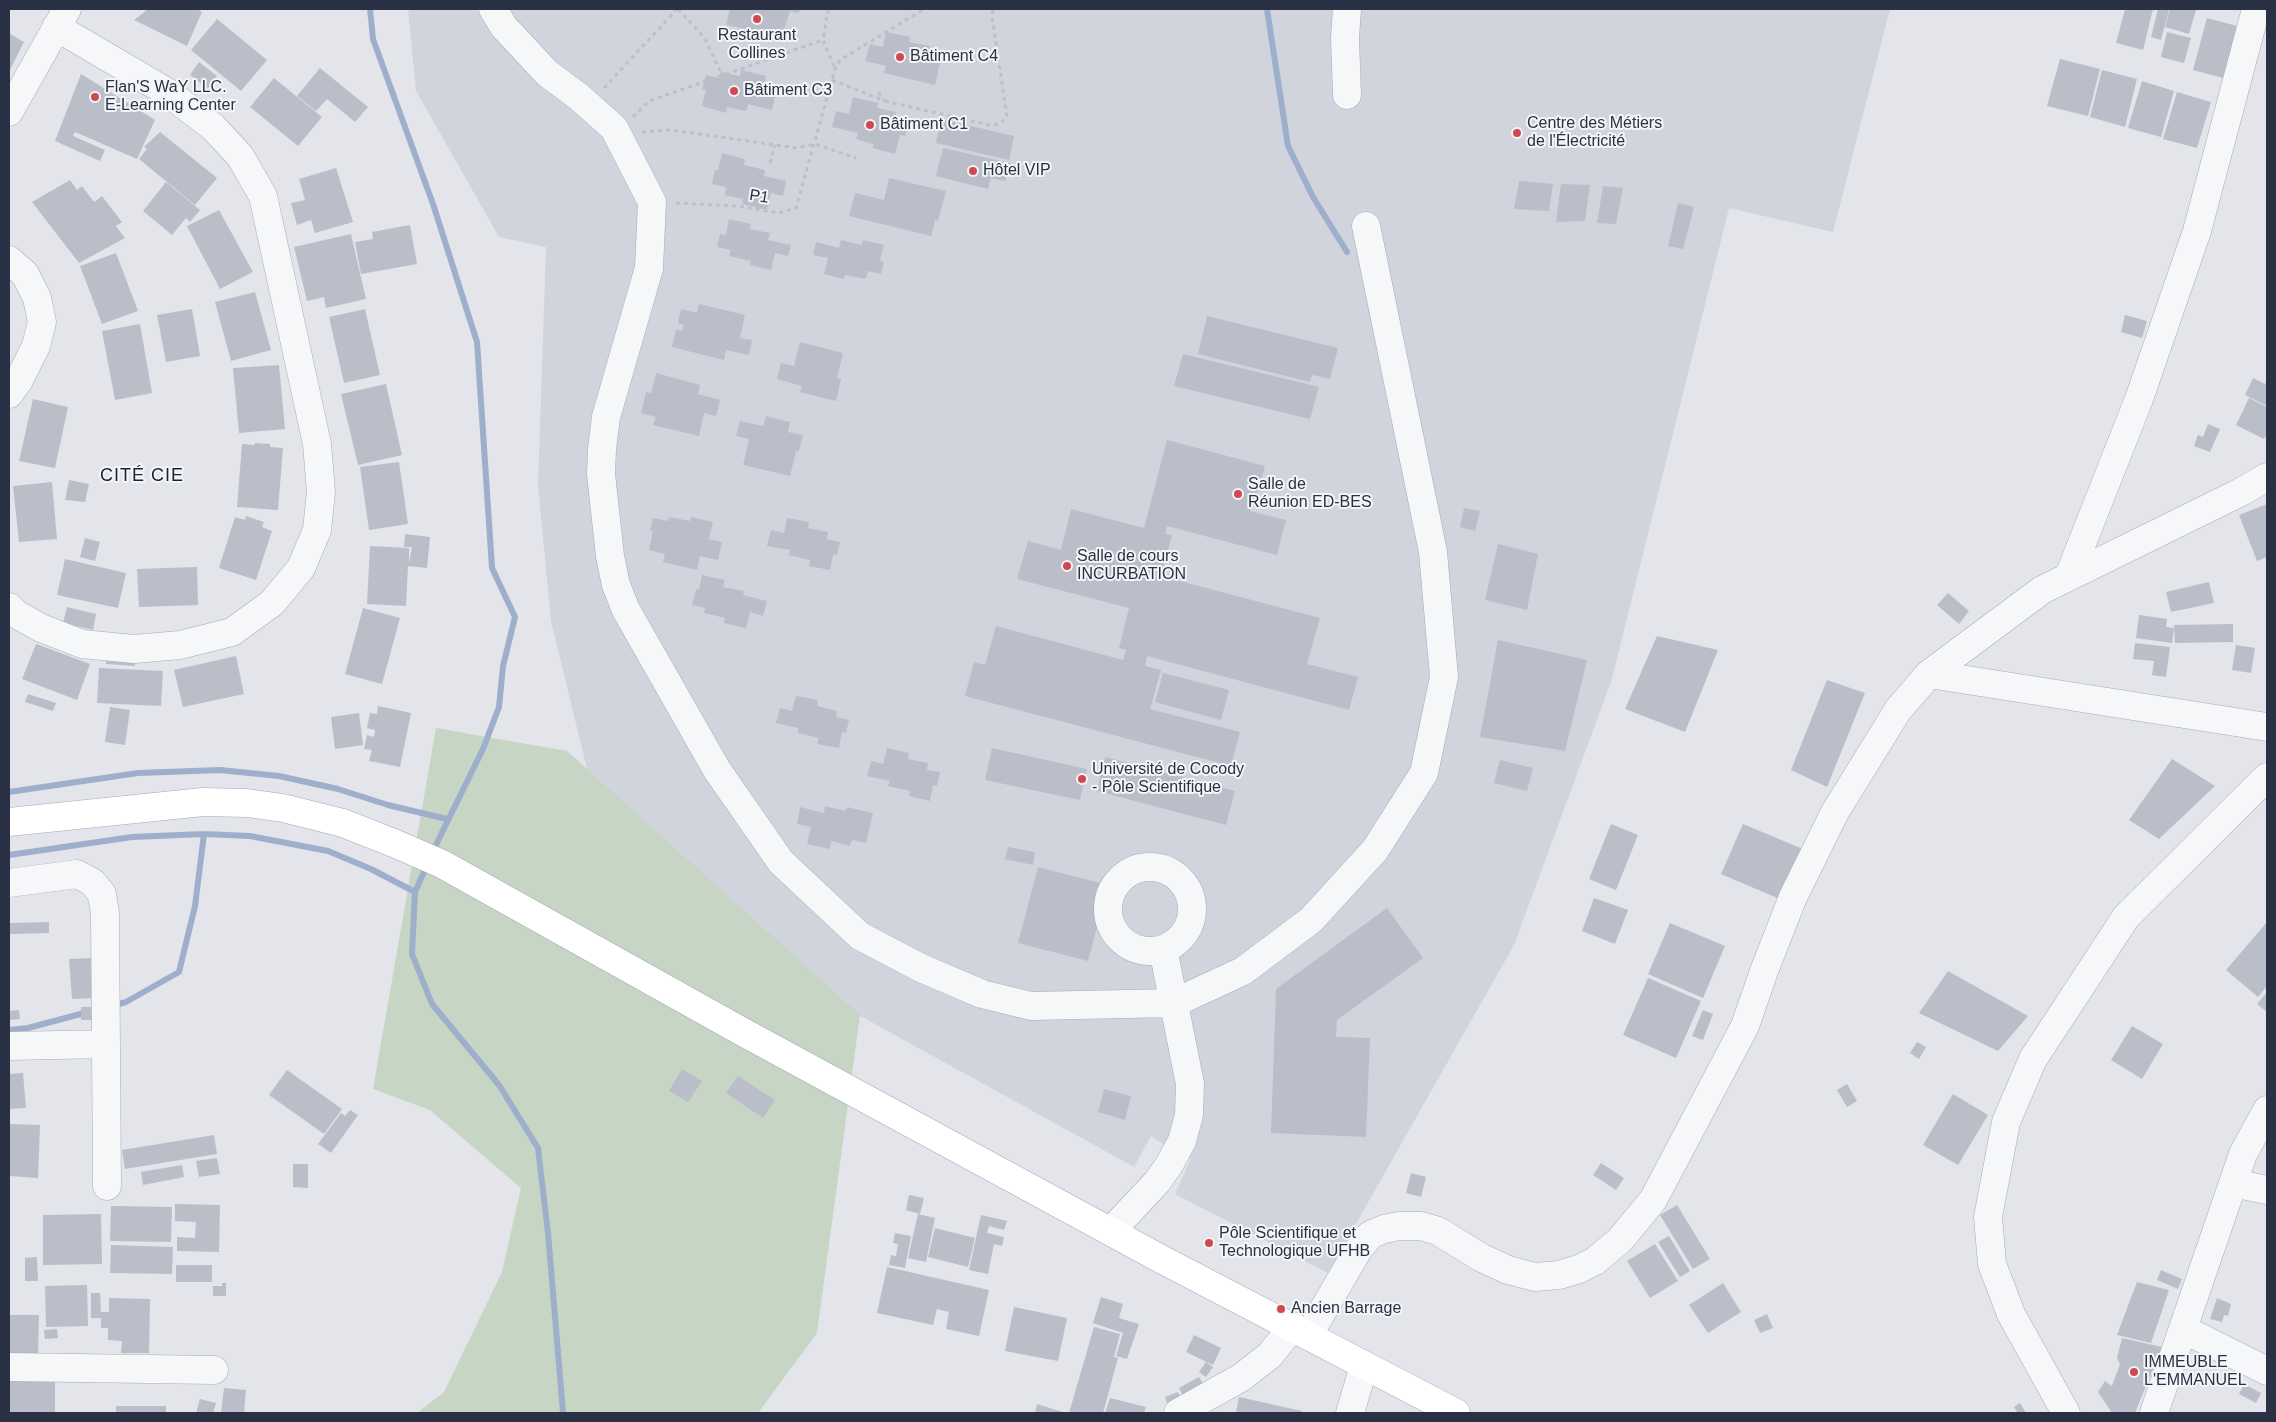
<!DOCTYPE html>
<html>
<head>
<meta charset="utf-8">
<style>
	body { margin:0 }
	#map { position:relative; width:2276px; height:1422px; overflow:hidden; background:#e3e5eb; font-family:Arial,sans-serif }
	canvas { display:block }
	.frame { position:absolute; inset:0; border:10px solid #2a3144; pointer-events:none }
</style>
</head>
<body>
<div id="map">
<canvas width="2276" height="1422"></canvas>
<div class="frame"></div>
</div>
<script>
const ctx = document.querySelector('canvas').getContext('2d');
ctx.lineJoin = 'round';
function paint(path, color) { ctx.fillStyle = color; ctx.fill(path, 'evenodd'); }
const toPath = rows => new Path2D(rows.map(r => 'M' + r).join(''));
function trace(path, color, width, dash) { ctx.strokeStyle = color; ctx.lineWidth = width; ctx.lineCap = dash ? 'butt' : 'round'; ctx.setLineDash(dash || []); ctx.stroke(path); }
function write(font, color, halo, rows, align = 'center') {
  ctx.font = font + ' Arial,sans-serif'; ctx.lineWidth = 4; ctx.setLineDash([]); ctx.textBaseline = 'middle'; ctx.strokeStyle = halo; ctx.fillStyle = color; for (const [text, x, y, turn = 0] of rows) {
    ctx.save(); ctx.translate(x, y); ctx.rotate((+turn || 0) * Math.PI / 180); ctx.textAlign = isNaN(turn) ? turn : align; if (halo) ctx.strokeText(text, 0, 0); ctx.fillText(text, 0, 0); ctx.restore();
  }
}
const built = toPath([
	[408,9,1890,9,1833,232,1729,208,1612,679,1514,945,1328,1273,1175,1194,1191,1158,1176,1153,1151,1136,1134,1167,614,880,551,621,538,486,546,247,499,237,416,91]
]);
const green = toPath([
	[436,728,567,751,860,1015,817,1333,758,1413,417,1413,444,1392,502,1272,521,1188,430,1110,373,1089]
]);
const stream = toPath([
	[370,9,373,39,433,204,477,342,492,568,515,617,503,666,499,707,483,749,432,853],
	[1267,9,1288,146,1313,197,1347,252],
	[9,792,138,773,220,770,279,776,338,789,388,805,447,819],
	[9,855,132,837,204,834,250,836,328,851,371,869,415,892],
	[427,865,415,892,412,954,432,1004,499,1085,538,1148,548,1233,563,1413],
	[112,1006,126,1002,179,972,195,906,204,834],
	[9,1030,28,1028,88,1012]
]);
const building = toPath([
	[148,9,197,9,202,12,187,46,134,20],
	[730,9,800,9,799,13,790,11,782,36,726,25],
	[2125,9,2153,9,2143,50,2116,43],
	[2158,9,2169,10,2161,40,2151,37],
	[2170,9,2196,10,2189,34,2165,27],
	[2207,18,2237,26,2223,78,2193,70],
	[217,19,267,60,241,91,191,50],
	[886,32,910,37,909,42,930,46,928,55,941,59,935,85,884,73,886,66,865,61,870,44,883,47],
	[2167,32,2191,38,2184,63,2161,57],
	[9,33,24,42,9,72],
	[2060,59,2100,69,2088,116,2047,106],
	[199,62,217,76,208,89,190,75],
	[320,68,368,107,355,122,327,99,316,111,297,96],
	[741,70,766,76,762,92,775,96,772,110,748,104,746,111,727,107,726,113,702,106,706,90,702,89,706,75,719,78,721,72,740,76],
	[2102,70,2137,79,2125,127,2090,117],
	[81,74,155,120,137,159,75,132,73,136,105,150,100,161,55,141],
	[274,78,322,117,298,146,250,107],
	[2142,81,2174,91,2161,137,2128,128],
	[2177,92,2211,102,2197,148,2163,139],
	[853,97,878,103,877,108,896,112,894,119,908,123,905,136,900,135,895,154,873,148,873,144,856,139,858,133,832,127,836,111,849,114],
	[941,119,1014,136,1009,160,936,143],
	[160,132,217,178,195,205,139,159,147,149,144,147],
	[943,148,1010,163,1005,181,991,178,988,189,936,176],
	[722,153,745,159,744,165,765,170,764,176,786,181,783,196,771,193,767,210,742,204,743,199,725,195,726,187,712,184,715,170,718,170],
	[336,168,353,222,315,233,311,220,297,225,291,203,305,200,299,179],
	[889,178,946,191,938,221,935,220,931,236,849,216,855,193,884,200],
	[70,180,77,190,82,186,94,202,102,196,122,222,116,226,125,238,79,263,32,202],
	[1519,181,1553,184,1549,211,1514,209],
	[166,182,200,210,190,222,186,218,172,235,143,211],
	[1561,184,1590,185,1585,221,1556,222],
	[1603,186,1623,188,1616,224,1597,223],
	[1678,203,1694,207,1683,249,1668,246],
	[219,210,253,272,220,289,187,226],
	[729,219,751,224,749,229,770,233,768,240,791,245,788,256,775,253,771,270,750,265,751,261,729,256,731,250,717,247,720,234,726,235],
	[410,225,417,264,361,274,355,242,373,239,372,232],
	[351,234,366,299,326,308,324,297,307,301,294,247],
	[841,240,862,245,863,240,884,245,880,261,884,262,881,274,868,271,866,279,845,275,844,279,824,274,828,258,813,255,816,242,839,248],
	[116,253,138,311,102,324,80,266],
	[255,292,271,350,231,361,215,302],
	[699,304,745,315,740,338,752,340,749,355,726,350,724,360,672,347,676,329,682,331,684,325,678,323,681,309,697,313],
	[192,309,200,356,166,362,157,315],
	[365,309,380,375,344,383,329,317],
	[2125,315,2147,321,2142,338,2121,332],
	[1207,316,1338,348,1330,379,1312,375,1310,382,1198,354],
	[140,324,152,393,115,400,102,331],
	[800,342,843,353,837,378,841,379,836,401,800,392,802,386,777,379,781,363,794,366],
	[1183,354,1319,387,1310,419,1174,386],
	[279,365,285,429,239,433,233,368],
	[656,373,700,385,698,394,720,400,716,416,704,413,699,436,653,425,656,417,641,413,646,392,651,393],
	[2253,378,2265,384,2267,380,2267,406,2245,395],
	[386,384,402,455,358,465,341,394],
	[2249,398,2267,407,2267,434,2264,439,2236,425],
	[33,399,68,407,55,468,19,461],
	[766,416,790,422,788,432,803,435,799,451,796,451,790,476,743,465,749,439,736,436,740,421,763,426],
	[2208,424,2220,429,2210,452,2194,446,2198,435,2203,437],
	[1167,440,1265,466,1255,502,1253,501,1250,511,1286,520,1277,555,1167,526,1165,534,1172,535,1161,576,1320,618,1307,664,1358,677,1349,710,1147,656,1145,666,1161,670,1150,709,1240,732,1231,766,965,696,974,662,985,665,996,626,1123,660,1126,650,1119,648,1129,608,1017,579,1028,541,1061,550,1071,509,1144,528],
	[255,443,270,444,270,447,283,448,278,510,237,507,242,444,254,445],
	[399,462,408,524,369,530,360,467],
	[69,480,89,484,85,502,65,500],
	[52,482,57,539,19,542,13,486],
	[2267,504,2267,557,2257,561,2239,515],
	[1464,508,1480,511,1475,531,1460,527],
	[246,516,264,522,262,527,272,531,256,580,219,568,235,517,245,520],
	[669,517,690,521,691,517,713,522,709,539,722,542,718,560,700,556,697,570,663,562,665,554,649,550,653,531,650,531,653,518,668,521],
	[787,518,809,522,808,528,828,532,827,539,840,542,837,555,833,554,830,570,809,566,810,560,789,555,790,550,767,546,771,530,784,533],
	[405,534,430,537,427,568,408,566,406,606,367,604,370,546,409,548,409,563,412,547,404,547],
	[85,538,100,542,95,561,80,557],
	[1498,544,1538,554,1527,610,1485,600],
	[65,559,126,573,118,608,57,595],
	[197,567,198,605,139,607,137,569],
	[702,575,725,580,723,587,744,591,743,595,767,601,763,616,750,612,746,628,724,623,725,618,704,613,705,608,692,605,696,589,699,590],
	[2209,582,2214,603,2171,612,2166,592],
	[1948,593,1969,611,1959,624,1937,605],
	[67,607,96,614,93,630,63,623],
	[363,608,400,618,382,684,345,674],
	[2139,615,2167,619,2166,627,2174,628,2172,643,2136,638],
	[2233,624,2233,642,2175,643,2174,625],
	[1657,636,1718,650,1685,732,1625,709],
	[1498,640,1587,660,1565,751,1480,737],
	[2135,643,2170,647,2166,677,2152,675,2154,661,2133,659],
	[36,644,90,664,77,700,22,679],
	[2236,645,2255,648,2251,673,2232,670],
	[106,652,135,653,135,666,106,664],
	[236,656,244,694,183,707,174,670],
	[99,668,163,671,161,706,97,703],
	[1163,673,1229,690,1221,720,1155,702],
	[1827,680,1865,693,1827,787,1791,770],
	[28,694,56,703,53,711,25,702],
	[796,696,818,700,817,706,837,711,836,717,849,720,846,733,842,732,839,748,817,744,819,738,798,733,798,728,776,723,780,708,792,711],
	[378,706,411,713,400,767,369,761,372,750,364,749,367,735,374,737,375,730,367,728,370,713,377,714],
	[110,707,130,710,125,745,105,742],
	[359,713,363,745,335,749,331,717],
	[887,748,909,753,908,759,928,763,927,770,940,772,937,786,933,785,930,801,909,796,910,791,888,786,890,781,867,776,871,761,883,764],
	[992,748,1087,769,1080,800,985,780],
	[1105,757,1235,791,1226,825,1097,791],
	[2172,759,2215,786,2159,839,2129,820],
	[1500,760,1533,768,1527,791,1494,783],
	[825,806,845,811,847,807,873,813,866,843,852,840,850,846,831,841,830,849,807,844,811,827,797,824,800,807,824,813],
	[1611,824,1638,835,1616,890,1589,879],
	[1743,824,1803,849,1782,900,1721,874],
	[1008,847,1035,852,1033,865,1005,859],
	[1038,867,1108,885,1088,961,1018,943],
	[1594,898,1628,910,1615,944,1582,931],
	[1387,908,1423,958,1337,1020,1336,1037,1370,1038,1366,1137,1271,1133,1276,989],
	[49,922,49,933,10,934,10,923],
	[2267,922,2267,986,2258,997,2226,970],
	[1670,923,1725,946,1703,998,1648,974],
	[92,958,95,998,72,999,69,959],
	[1948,971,2028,1016,1998,1051,1919,1013],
	[1648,978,1701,1001,1676,1058,1623,1035],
	[2267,992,2267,1012,2257,1004],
	[81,1007,95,1007,95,1020,81,1020],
	[19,1010,20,1019,9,1020,9,1011],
	[1703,1010,1713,1014,1703,1040,1692,1036],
	[2132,1026,2163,1044,2142,1079,2111,1060],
	[1917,1042,1926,1047,1919,1059,1910,1053],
	[682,1069,702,1081,688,1102,669,1091],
	[287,1070,342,1109,324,1134,269,1095],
	[23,1073,26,1108,9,1109,9,1074],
	[738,1076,775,1100,763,1118,726,1093],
	[1847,1084,1857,1101,1847,1107,1837,1090],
	[1104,1089,1131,1096,1125,1120,1098,1112],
	[1953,1094,1988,1115,1958,1165,1923,1145],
	[350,1110,358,1115,331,1153,318,1144,341,1113,345,1116],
	[9,1124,40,1125,38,1178,9,1176],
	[214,1135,217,1154,125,1169,122,1150],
	[217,1158,220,1174,199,1177,196,1161],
	[1601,1163,1624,1178,1616,1190,1593,1175],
	[293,1164,308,1164,308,1188,293,1187],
	[182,1165,184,1177,143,1185,141,1172],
	[1411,1173,1426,1177,1421,1197,1406,1193],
	[909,1195,924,1198,920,1214,906,1210],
	[175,1204,220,1205,219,1252,177,1251,177,1237,195,1238,196,1222,175,1221],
	[1677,1205,1710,1259,1693,1269,1660,1215],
	[111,1206,172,1207,171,1242,110,1241],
	[101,1214,102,1264,43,1265,43,1215],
	[918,1214,935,1218,926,1262,908,1258],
	[981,1215,1007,1221,1004,1230,989,1226,987,1233,1004,1237,1002,1246,994,1244,988,1274,969,1270],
	[935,1228,975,1238,968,1267,928,1257],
	[895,1233,911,1236,905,1268,889,1265,891,1255,896,1256,898,1244,893,1243],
	[1669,1236,1690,1271,1680,1277,1658,1242],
	[1655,1244,1678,1281,1650,1298,1627,1261],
	[111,1245,173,1247,172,1274,110,1273],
	[37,1257,38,1281,25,1281,25,1258],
	[176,1265,212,1265,212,1282,176,1282],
	[887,1267,989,1290,979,1336,946,1329,949,1312,937,1309,933,1325,877,1313],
	[2161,1270,2182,1279,2178,1289,2157,1280],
	[2137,1282,2169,1290,2151,1343,2117,1335],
	[222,1283,226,1283,226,1296,213,1296,213,1286,222,1286],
	[1723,1283,1741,1312,1708,1333,1689,1305],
	[87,1285,88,1326,46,1327,45,1286],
	[91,1293,100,1293,101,1312,109,1312,109,1298,150,1299,149,1353,121,1353,122,1341,108,1340,108,1328,101,1328,101,1318,91,1318],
	[1101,1297,1123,1304,1119,1318,1139,1324,1127,1359,1116,1356,1123,1333,1093,1323],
	[2217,1298,2231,1304,2228,1316,2224,1315,2222,1322,2210,1319],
	[1014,1307,1067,1318,1058,1361,1005,1351],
	[1767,1314,1773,1328,1760,1333,1754,1320],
	[9,1315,39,1315,38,1355,9,1354],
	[1094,1327,1120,1334,1114,1357,1118,1358,1103,1413,1069,1413],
	[57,1329,58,1338,45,1339,44,1330],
	[1194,1335,1221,1348,1213,1365,1186,1352],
	[2122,1338,2162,1347,2135,1413,2112,1413,2098,1392,2105,1381,2112,1386,2120,1364,2117,1358],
	[1206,1362,1213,1367,1206,1377,1199,1372],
	[9,1376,55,1376,55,1413,9,1413],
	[1199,1377,1205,1387,1184,1398,1179,1388],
	[2244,1384,2261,1393,2256,1403,2239,1394],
	[224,1388,246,1390,244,1413,221,1413],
	[1178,1392,1183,1406,1170,1411,1165,1397],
	[1239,1397,1302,1411,1302,1413,1236,1413],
	[1110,1398,1146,1407,1144,1413,1105,1413],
	[200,1399,216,1403,213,1413,196,1413],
	[2020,1403,2026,1413,2018,1413,2014,1407],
	[1037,1404,1066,1413,1035,1413],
	[116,1406,166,1406,166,1413,116,1413]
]);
const path = toPath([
	[678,9,705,39,722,75],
	[828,9,823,40,835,69],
	[832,80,885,101,877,90],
	[604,88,677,9],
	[885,101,993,126,1001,122,1007,117,992,16,993,9],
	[633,117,649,101,823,40],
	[642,132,670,130,797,148,815,144,856,158],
	[770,163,775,145],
	[676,203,737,206,779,213,796,208,835,69,840,60,924,9]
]);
const minor = toPath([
	[493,9,504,27,547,73,579,97,614,128,652,202,649,268,606,417,602,449,601,474,610,556,616,585,626,610,717,770,781,862,860,936,921,968,982,994,1031,1006,1174,1003,1243,971,1311,920,1375,850,1424,773,1444,677,1433,552,1366,226],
	[1347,9,1345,38,1347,95],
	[9,112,67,9],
	[9,260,25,274,37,298,42,322,36,346,19,380,9,394],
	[2069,576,2139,399,2197,231,2256,9],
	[9,607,16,614,41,628,82,644,134,649,180,645,232,632,272,603,301,568,317,530,321,492,317,444,263,196,240,156,213,127,167,92,56,27],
	[1929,674,2267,727],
	'1108 909a42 42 0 1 1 84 0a42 42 0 1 1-84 0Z',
	[9,883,77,874,92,882,102,894,105,913,107,1186],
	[9,1046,105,1044],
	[2233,1183,2267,1190],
	[1111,1231,1157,1182,1169,1165,1182,1141,1189,1115,1190,1084,1163,949],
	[2183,1329,2267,1371],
	[1308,1336,1358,1250,1370,1235,1384,1229,1399,1226,1421,1226,1438,1231,1482,1258,1508,1270,1535,1277,1559,1275,1579,1269,1595,1261,1620,1240,1653,1200,1745,1026,1764,971,1793,897,1835,812,1898,710,1929,674,2042,590,2241,492,2267,477],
	[9,1367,214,1370],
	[1178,1413,1242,1377,1270,1355,1293,1326],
	[1350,1413,1364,1366],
	[2066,1413,2011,1314,1992,1264,1988,1217,2006,1122,2033,1059,2126,917,2267,777],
	[2154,1413,2243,1154,2267,1110]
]);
const major = toPath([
	[9,822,203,802,247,803,283,808,343,823,396,844,442,864,741,1031,1161,1259,1456,1413]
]);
const markers = [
	[757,19,5,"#d0494f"],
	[900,57,5,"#d0494f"],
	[734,91,5,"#d0494f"],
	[95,97,5,"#d0494f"],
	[870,125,5,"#d0494f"],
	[1517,133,5,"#d0494f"],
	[973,171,5,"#d0494f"],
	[1238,494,5,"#d0494f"],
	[1067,566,5,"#d0494f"],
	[1082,779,5,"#d0494f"],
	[1209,1243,5,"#d0494f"],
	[1281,1309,5,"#d0494f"],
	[2134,1372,5,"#d0494f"]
];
const poiNames = [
	["Restaurant",757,36,"center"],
	["Collines",757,54,"center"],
	["Bâtiment C4",910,57],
	["Flan'S WaY LLC.",105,88],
	["E-Learning Center",105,106],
	["Bâtiment C3",744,91],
	["Centre des Métiers",1527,124],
	["de l'Électricité",1527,142],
	["Bâtiment C1",880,125],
	["Hôtel VIP",983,171],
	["Salle de",1248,485],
	["Réunion ED-BES",1248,503],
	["Salle de cours",1077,557],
	["INCURBATION",1077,575],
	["Université de Cocody",1092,770],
	["- Pôle Scientifique",1092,788],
	["Pôle Scientifique et",1219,1234],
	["Technologique UFHB",1219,1252],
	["Ancien Barrage",1291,1309],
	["IMMEUBLE",2144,1363],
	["L'EMMANUEL",2144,1381]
];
const streetNames = [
	["P1",759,197,9]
];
const neighbourhoodNames = [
	["CITÉ CIE",142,476]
];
paint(built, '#d1d4dd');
paint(green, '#c7d5c4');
trace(stream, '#9eafcb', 6);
paint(building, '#babec9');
trace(minor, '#a8abb6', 29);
trace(major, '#a2a8b7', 29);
trace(path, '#bdc0c6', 3, [4, 4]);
trace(minor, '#f6f7f9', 28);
trace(major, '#fff', 28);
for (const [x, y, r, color] of markers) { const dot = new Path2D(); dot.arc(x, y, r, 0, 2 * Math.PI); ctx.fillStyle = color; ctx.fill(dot); trace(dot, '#f3f5f8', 2); }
write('16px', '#2a3144', '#f3f5f8', poiNames, 'left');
write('16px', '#2a3144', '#f3f5f8', streetNames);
ctx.letterSpacing = '1px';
write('18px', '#1d2235', '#f3f5f8', neighbourhoodNames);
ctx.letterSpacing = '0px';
</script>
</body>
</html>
